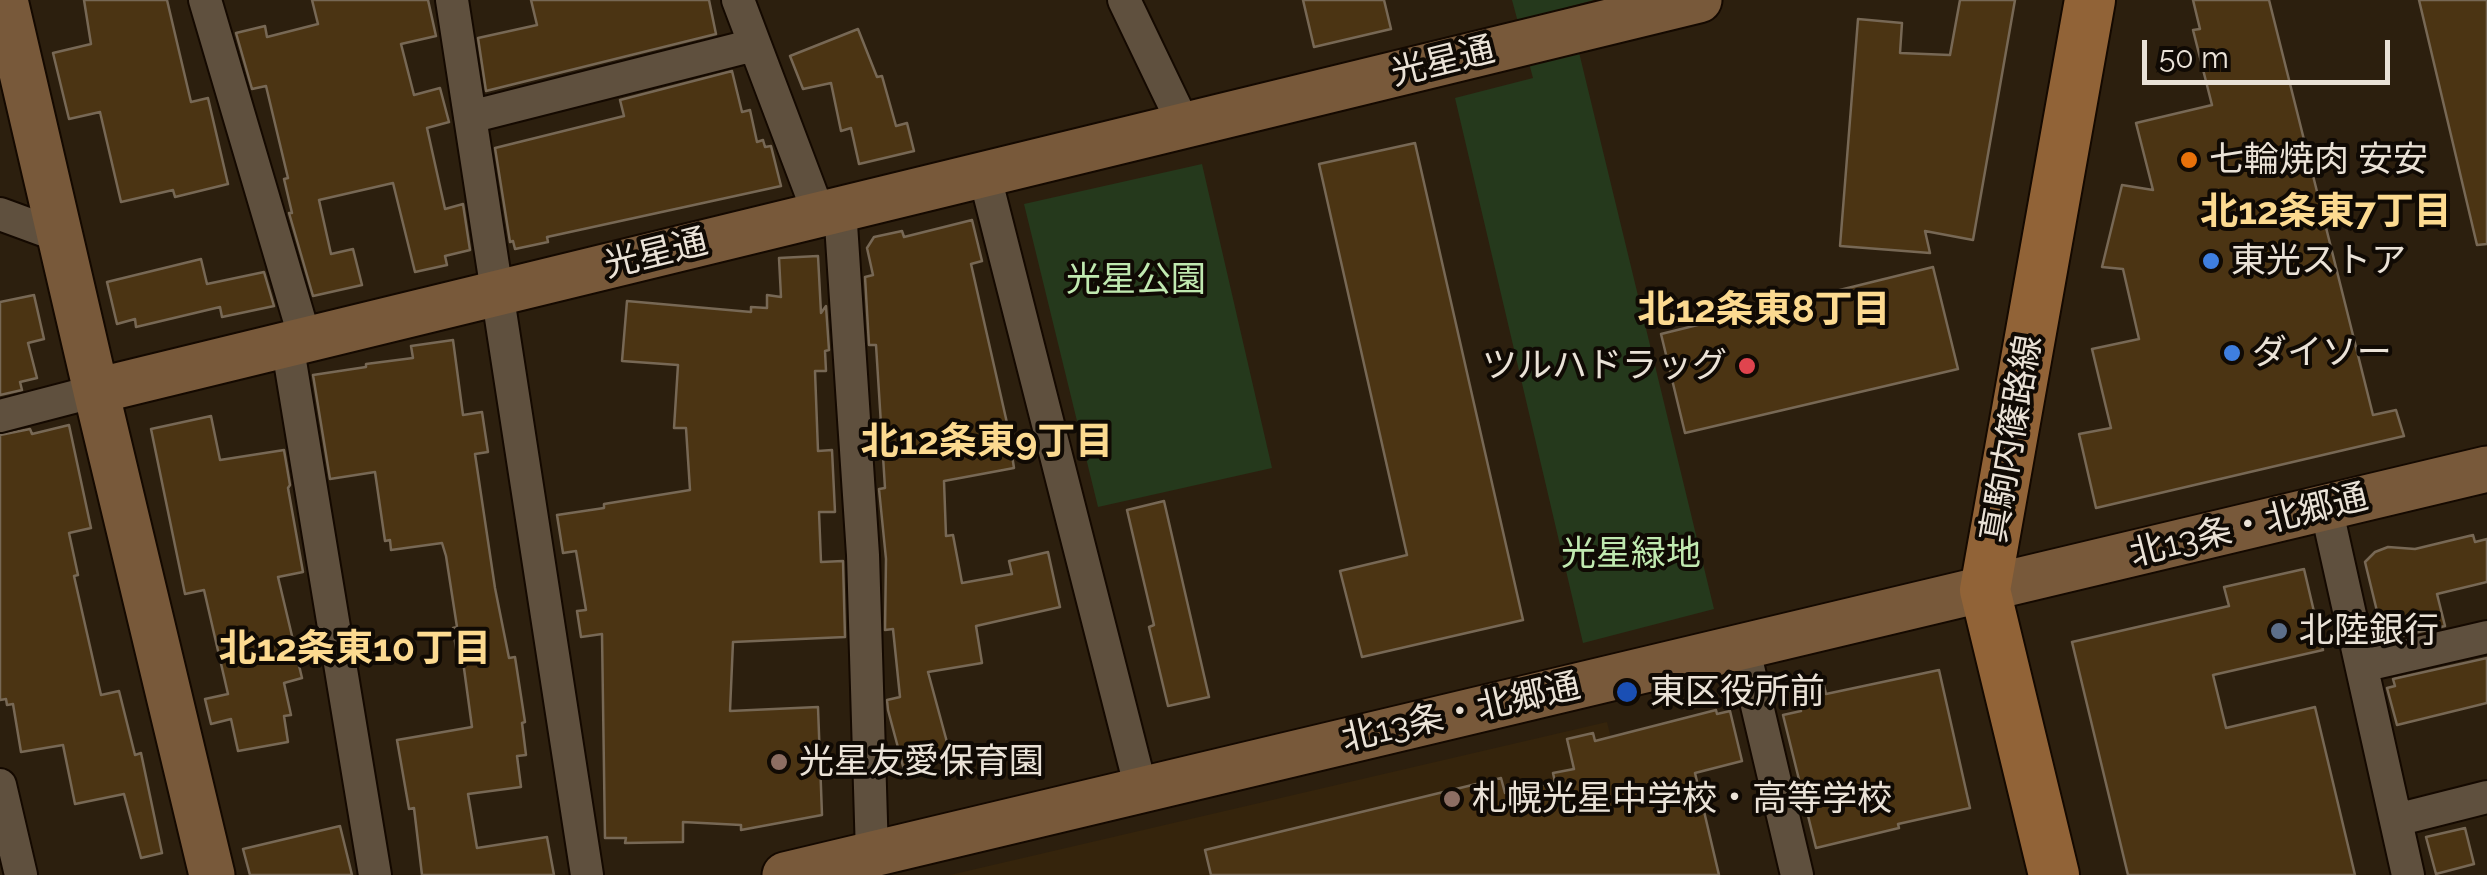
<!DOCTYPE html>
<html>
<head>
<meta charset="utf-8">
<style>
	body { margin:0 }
	#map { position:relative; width:2487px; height:875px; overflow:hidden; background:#2c1f0e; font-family:Raleway,sans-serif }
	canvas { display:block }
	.scale { position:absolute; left:2142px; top:40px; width:248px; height:45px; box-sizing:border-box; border:5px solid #eae2d7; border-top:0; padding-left:12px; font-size:30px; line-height:35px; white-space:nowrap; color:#eae2d7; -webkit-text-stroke:8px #100a04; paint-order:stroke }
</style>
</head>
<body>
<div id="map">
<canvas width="2487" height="875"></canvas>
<div class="scale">50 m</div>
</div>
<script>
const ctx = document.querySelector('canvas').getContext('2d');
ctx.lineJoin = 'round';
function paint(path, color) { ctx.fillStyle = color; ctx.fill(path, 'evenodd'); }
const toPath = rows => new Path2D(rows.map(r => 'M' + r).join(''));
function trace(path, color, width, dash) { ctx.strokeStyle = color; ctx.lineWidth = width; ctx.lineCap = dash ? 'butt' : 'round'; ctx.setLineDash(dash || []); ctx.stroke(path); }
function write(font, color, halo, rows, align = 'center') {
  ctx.font = font + ' Raleway,"Noto Sans JP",sans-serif'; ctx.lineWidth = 8; ctx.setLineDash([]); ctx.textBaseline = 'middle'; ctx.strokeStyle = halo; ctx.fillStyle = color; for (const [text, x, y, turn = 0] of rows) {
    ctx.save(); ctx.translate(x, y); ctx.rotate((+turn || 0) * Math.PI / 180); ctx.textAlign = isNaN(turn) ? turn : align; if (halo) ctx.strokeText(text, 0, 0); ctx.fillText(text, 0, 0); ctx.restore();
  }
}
const built = toPath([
	[1607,722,1645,875,950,875]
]);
const green = toPath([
	[1512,0,1594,0,1568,7,1714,609,1583,643,1455,98,1533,78],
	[1202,164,1272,468,1098,507,1024,204]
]);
const building = toPath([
	[84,0,167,0,191,102,208,98,228,184,175,197,173,190,121,202,100,112,69,119,53,53,91,44,84,0],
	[312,0,428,0,436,36,401,44,414,95,440,88,449,122,427,128,445,209,463,204,470,250,445,256,447,265,415,272,393,183,319,200,331,254,353,249,362,285,313,296,289,213,292,213,284,179,288,178,266,86,252,89,236,33,265,26,267,37,318,24,312,0],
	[531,0,709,0,716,34,486,91,478,38,537,25,531,0],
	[1303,0,1384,0,1391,29,1314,47,1303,0],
	[1960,0,2015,0,1973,240,1925,231,1930,253,1840,246,1858,19,1902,23,1900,53,1950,55,1960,0],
	[2193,0,2269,0,2373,415,2396,410,2404,436,2096,508,2079,434,2111,428,2092,349,2139,339,2123,269,2102,267,2122,185,2153,190,2136,123,2212,105,2193,30,2200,29,2193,0],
	[2419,0,2487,0,2487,244,2477,245,2419,0],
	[858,29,877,77,882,76,896,126,907,123,914,151,859,164,851,128,841,131,831,83,803,89,790,56,858,29],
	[732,71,742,112,750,110,757,142,763,140,765,147,771,146,781,186,547,237,548,242,515,249,513,241,510,242,495,148,624,116,620,100,732,71],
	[1415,143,1523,620,1362,657,1340,571,1407,555,1319,164,1415,143],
	[972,220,982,261,971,264,1007,423,1014,468,944,481,946,536,953,535,962,583,1012,574,1009,561,1048,552,1060,607,976,626,982,663,928,672,951,757,904,770,888,710,887,700,900,697,893,629,885,630,886,559,879,489,885,488,876,345,869,345,865,277,873,275,867,248,874,237,902,231,904,237,972,220],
	[818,256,821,313,826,306,829,350,825,351,826,371,815,371,818,451,832,450,835,512,819,512,821,562,843,561,845,637,733,642,730,711,818,707,822,815,741,830,741,825,683,822,683,842,625,843,626,838,605,838,602,634,581,637,577,611,586,610,576,551,563,553,557,515,604,508,604,504,690,490,686,428,674,428,678,365,622,361,627,301,751,312,751,307,767,308,767,295,781,297,779,258,818,256],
	[201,259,207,284,264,272,274,306,222,317,220,307,136,327,135,319,117,324,107,282,201,259],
	[1933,267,1958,369,1685,433,1661,334,1933,267],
	[34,295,44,339,28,343,37,378,20,382,22,390,0,395,0,302,34,295],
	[453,340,463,415,482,412,488,452,475,454,495,588,509,658,515,657,525,722,522,723,526,755,517,756,521,787,468,794,477,848,547,837,554,875,422,875,414,808,409,809,397,740,472,727,463,661,458,662,453,628,457,627,446,556,442,543,391,550,390,540,385,541,375,472,330,479,313,375,366,367,366,364,413,358,411,346,453,340],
	[211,416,220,460,284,450,290,485,288,488,303,572,278,577,302,678,284,683,291,715,284,716,288,742,238,751,231,719,211,724,205,699,228,694,204,590,185,594,151,429,211,416],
	[69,425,91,528,69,533,78,575,74,576,101,695,119,691,135,755,141,753,162,853,141,858,124,794,75,804,63,745,21,752,13,704,7,705,6,699,0,700,0,435,30,429,32,434,69,425],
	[1164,501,1209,697,1168,706,1149,627,1154,625,1127,510,1164,501],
	[2473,535,2475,542,2487,539,2487,582,2437,594,2445,626,2384,640,2365,562,2375,552,2388,547,2415,549,2473,535],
	[2304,569,2323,650,2213,675,2226,728,2315,707,2355,875,2128,875,2072,642,2229,606,2224,587,2304,569],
	[2487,658,2487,703,2397,725,2387,688,2395,686,2393,679,2487,658],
	[1939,670,1970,808,1898,824,1899,828,1816,848,1783,715,1801,711,1794,684,1822,677,1826,694,1939,670],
	[1716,710,1717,714,1730,711,1742,761,1695,773,1719,875,1211,875,1205,850,1501,778,1505,793,1555,782,1553,773,1574,769,1567,739,1593,733,1595,741,1716,710],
	[340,826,352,875,250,875,243,849,340,826],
	[2465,828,2474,864,2436,874,2426,837,2465,828]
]);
const street = toPath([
	[205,0,305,339],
	[452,0,587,875],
	[738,0,819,214],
	[1124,0,1184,125],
	[470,117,754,45],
	[984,173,1141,789],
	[840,209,863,555,872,854],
	[0,214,60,236],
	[287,343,375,875],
	[0,416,96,391],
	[2326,507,2408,875],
	[1743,646,1797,875],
	[2362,666,2487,637],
	[0,785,21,875],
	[2396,820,2487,797]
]);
const secondary = toPath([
	[5,0,96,391],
	[212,875,96,391,1699,0],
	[785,875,2487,469]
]);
const primary = toPath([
	[2054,875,1985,590,2090,0]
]);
const markers = [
	[2189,160,10,"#e8710a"],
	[2211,261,10,"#3f7fe0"],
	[2232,353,10,"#3f7fe0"],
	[1747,366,10,"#e0444e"],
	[2279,631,10,"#5c6f8a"],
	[1627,692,12,"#1a4fb4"],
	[779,762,10,"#8d6e63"],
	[1452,799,10,"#8d6e63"]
];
const streetNames = [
	["光星通",1443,62,-14],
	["光星通",656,254,-14],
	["真駒内篠路線",2012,439,-80],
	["北13条・北郷通",2249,526,-14],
	["北13条・北郷通",1461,713,-13]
];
const poiNames = [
	["七輪焼肉 安安",2209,160],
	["東光ストア",2231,261],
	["ダイソー",2252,353],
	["ツルハドラッグ",1727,366,"right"],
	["北陸銀行",2299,631],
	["東区役所前",1650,692],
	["光星友愛保育園",799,762],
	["札幌光星中学校・高等学校",1472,799]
];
const parkNames = [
	["光星公園",1136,280],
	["光星緑地",1631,554]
];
const neighbourhoodNames = [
	["北12条東7丁目",2326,213],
	["北12条東8丁目",1764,311],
	["北12条東9丁目",987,443],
	["北12条東10丁目",355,650]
];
paint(built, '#35240c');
paint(green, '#25391c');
paint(building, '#4b3413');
trace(building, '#776855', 2.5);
trace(street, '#140900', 36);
trace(secondary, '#140900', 49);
trace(primary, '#140900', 54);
trace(street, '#5f503e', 32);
trace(secondary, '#78593a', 45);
trace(primary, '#916337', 50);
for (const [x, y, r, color] of markers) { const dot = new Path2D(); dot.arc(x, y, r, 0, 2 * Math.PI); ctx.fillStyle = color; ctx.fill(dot); trace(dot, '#100a04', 4); }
write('35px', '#eae2d7', '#100a04', streetNames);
write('35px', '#eae2d7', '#100a04', poiNames, 'left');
write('35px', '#c0e9b0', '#100a04', parkNames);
write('bold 38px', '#fcda90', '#100a04', neighbourhoodNames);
</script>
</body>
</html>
